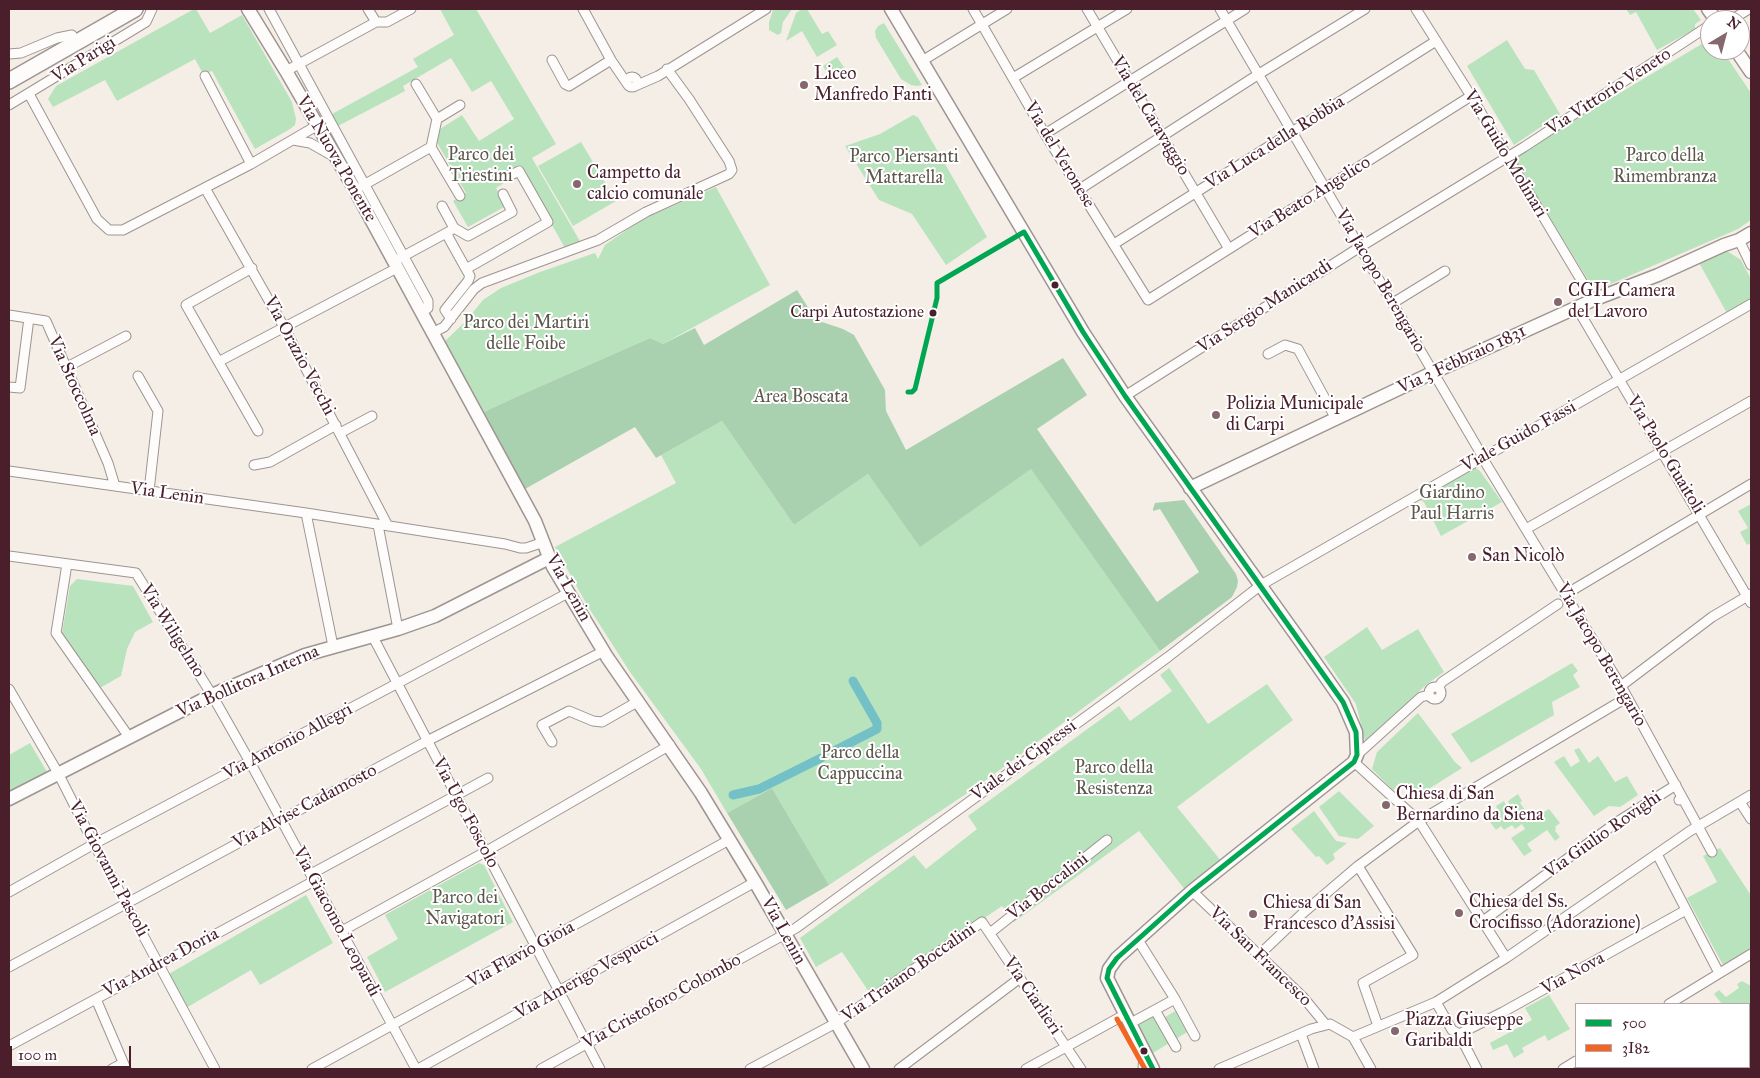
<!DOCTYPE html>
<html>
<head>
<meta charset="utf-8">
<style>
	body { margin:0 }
	#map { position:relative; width:1760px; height:1078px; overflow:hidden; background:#f4eee7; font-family:"IM FELL Great Primer",serif }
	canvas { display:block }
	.frame { position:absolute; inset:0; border:10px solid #4a1f2b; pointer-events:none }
	.legend { position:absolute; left:1575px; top:1003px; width:175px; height:65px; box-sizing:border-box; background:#fff; border:1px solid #b7a5aa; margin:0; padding:6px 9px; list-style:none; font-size:15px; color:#4a1f2b }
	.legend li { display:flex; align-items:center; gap:10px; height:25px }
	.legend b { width:25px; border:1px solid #b7a5aa }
	.north { position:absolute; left:1700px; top:10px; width:50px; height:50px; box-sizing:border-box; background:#fff; border:1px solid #b7a5aa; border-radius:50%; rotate:37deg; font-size:14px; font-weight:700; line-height:20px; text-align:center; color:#4a1f2b }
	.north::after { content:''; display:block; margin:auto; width:18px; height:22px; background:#86676d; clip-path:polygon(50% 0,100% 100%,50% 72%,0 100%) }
	.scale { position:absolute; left:10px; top:1046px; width:121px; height:22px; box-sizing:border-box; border:2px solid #4a1f2b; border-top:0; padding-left:6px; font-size:15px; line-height:18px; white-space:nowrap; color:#4a1f2b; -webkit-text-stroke:4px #fff; paint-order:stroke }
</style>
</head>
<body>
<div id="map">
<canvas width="1760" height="1078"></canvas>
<div class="frame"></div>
<ul class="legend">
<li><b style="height:6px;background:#00a651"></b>500</li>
<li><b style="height:6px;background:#f26522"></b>3I82</li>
</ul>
<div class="north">N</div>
<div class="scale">100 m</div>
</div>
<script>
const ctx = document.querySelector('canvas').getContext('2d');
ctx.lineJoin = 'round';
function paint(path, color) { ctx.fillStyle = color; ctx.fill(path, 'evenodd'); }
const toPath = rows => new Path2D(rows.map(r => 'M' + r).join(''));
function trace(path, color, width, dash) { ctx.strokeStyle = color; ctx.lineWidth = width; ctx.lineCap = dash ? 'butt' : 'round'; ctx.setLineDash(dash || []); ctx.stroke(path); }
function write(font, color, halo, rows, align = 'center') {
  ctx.font = font + ' "IM FELL Great Primer",serif'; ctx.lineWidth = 4; ctx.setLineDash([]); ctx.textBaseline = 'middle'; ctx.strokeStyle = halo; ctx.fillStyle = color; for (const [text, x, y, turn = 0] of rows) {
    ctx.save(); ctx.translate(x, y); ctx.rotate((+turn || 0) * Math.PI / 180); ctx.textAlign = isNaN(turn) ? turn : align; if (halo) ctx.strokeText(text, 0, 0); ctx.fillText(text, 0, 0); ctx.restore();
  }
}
const green = toPath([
	[194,9,196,9,210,33,242,15,292,102,296,119,295,125,290,129,255,149,212,71,203,74,195,59,117,101,105,80,53,107,48,99,56,86],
	[440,9,476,9,556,144,532,158,581,243,565,248,518,165,505,172,509,180,496,188,506,206,468,227,453,201,466,193,432,134,462,115,479,141,514,119,491,81,472,92,451,58,403,86,405,91,338,126,332,114,418,67,413,59,454,35],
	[775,9,792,9,783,22,781,33,778,35,769,30,769,22,773,10],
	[802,9,807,9,822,34,828,31,837,45,817,57,802,31,786,41,796,13],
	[1626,9,1693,9,1701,20,1695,24,1695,29,1657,50,1636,12,1630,15],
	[884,23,922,85,917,86,911,85,901,79,876,38,875,31,878,26],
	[1710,39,1710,50,1722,50,1751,93,1751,220,1738,229,1606,286,1588,280,1518,165,1518,157,1523,151],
	[1507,40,1525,69,1534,70,1560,114,1514,145,1467,66],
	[837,57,845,69,830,78,823,66],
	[913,115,918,117,987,237,946,265,912,214,879,200,845,146,880,134],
	[581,142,616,201,573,226,538,166],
	[716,187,770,285,663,344,650,338,516,397,484,412,445,341,465,322,483,300,501,288,540,272,595,253,598,259,605,245,641,220],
	[1720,250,1727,251,1741,260,1751,279,1751,301,1728,315,1698,261],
	[722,421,794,525,868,474,920,546,1031,468,1160,651,978,786,829,885,772,788,727,813,701,769,630,672,587,605,555,547,676,483,661,455],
	[1474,467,1480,471,1502,502,1441,536,1424,502,1418,499],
	[1751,504,1751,543,1747,545,1740,532,1748,528,1738,511],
	[77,579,133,586,153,622,135,632,127,649,121,676,98,689,62,633,70,586],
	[1367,627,1382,650,1418,629,1444,672,1427,684,1365,741,1356,704,1324,657],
	[1572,663,1578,671,1573,675,1580,687,1552,702,1554,715,1471,763,1451,734],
	[1169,668,1208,724,1267,684,1293,720,1177,807,1222,862,1186,891,1139,831,1014,922,1002,906,871,995,842,952,816,967,800,938,914,855,926,869,977,829,968,816,1119,706,1130,721,1172,691,1160,675],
	[1418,713,1455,762,1462,768,1416,797,1402,784,1393,790,1372,769,1377,752],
	[30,743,47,772,9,791,9,755],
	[1579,748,1589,763,1598,756,1615,782,1627,776,1638,795,1620,807,1609,806,1594,816,1554,762,1564,756,1571,767,1580,761,1574,750],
	[1339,791,1374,826,1358,839,1339,836,1319,807],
	[1518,794,1522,801,1520,803,1526,811,1525,812,1529,819,1536,815,1537,816,1549,809,1560,823,1555,827,1556,829,1555,831,1560,837,1555,841,1547,830,1527,844,1532,851,1524,856,1511,838,1525,829,1522,824,1515,829,1512,825,1504,830,1501,826,1496,830,1490,822,1501,815,1496,806,1504,801,1508,809,1511,808,1508,801],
	[1314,811,1336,841,1347,843,1333,854,1335,859,1327,865,1319,856,1316,857,1291,829],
	[1720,848,1750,894,1751,894,1751,948,1723,965,1687,898,1717,882,1703,856],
	[479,863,484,865,513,922,385,992,367,957,398,939,385,915],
	[306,895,333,943,260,985,251,970,186,1008,167,975],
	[1742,981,1751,986,1751,1045,1749,1046,1749,1004,1722,1004,1714,994,1719,990,1726,997,1739,988,1737,984],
	[1549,995,1570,1029,1548,1041,1545,1035,1522,1048,1524,1052,1514,1058,1507,1044,1493,1050,1490,1043,1532,1020,1525,1008],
	[1177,1010,1189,1031,1153,1053,1136,1025,1153,1015,1157,1022]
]);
const forest = toPath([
	[797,290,816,320,843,329,854,335,885,390,886,411,906,450,1063,358,1087,395,1037,429,1157,602,1199,572,1160,509,1153,511,1153,509,1155,503,1184,500,1236,574,1238,581,1237,587,1232,597,1160,651,1031,469,920,547,868,474,794,525,722,421,656,458,635,427,525,489,484,412,516,397,650,338,663,344,695,328,704,345],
	[772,788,829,885,786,910,727,813]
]);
const canal = toPath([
	[834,751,877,729,877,723,853,681],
	[733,795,759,789,821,758]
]);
const street = toPath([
	[269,9,428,301,428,308,421,312],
	[583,9,611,60,628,85],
	[973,9,1045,134,1148,300,1471,96],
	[1087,9,1229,249],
	[1220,9,1480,452,1485,462,1621,686,1682,797],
	[1416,9,1471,96,1593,300],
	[1731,20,1749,9],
	[376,22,387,22,411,9],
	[9,54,21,53,57,38,72,35],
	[552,60,565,84,569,86,611,60],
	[922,61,1007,9],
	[286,71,376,22,368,9],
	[205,76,251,164],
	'627 82a5 5 0 1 1 10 0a5 5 0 1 1-10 0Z',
	[1013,78,1127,9],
	[635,86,658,76,766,9],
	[29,94,97,219,109,230,123,230,251,164,318,125],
	[9,105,146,22,152,9],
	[437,119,460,105],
	[1045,134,1245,9],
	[293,140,310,143,333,156],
	[431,147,460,196],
	[362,186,431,147,437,119,416,84],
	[205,188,284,327,388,526],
	[1080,189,1259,74,1365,9],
	[442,206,454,228,468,236,512,212,503,194],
	[446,233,466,269,548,222,519,171,509,176],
	[1739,240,1751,265],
	[1114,244,1436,41],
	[400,258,450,231],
	[252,268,186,305,258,431],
	[1393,303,1445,271],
	[1577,308,1751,603],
	[9,315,46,321,108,463,115,486],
	[451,319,445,310,468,281,470,276,466,269],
	[432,333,444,327,474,289,482,283,598,240,646,212,729,174,732,170,729,161,689,99,667,69],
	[1268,354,1285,345,1298,349,1336,419],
	[220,361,397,268],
	[67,367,126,336],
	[138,376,158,411,149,491],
	[9,387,20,388,29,318],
	[1125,396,1360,247,1524,147,1710,25],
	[340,433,372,416],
	[254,465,270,462,336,425],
	[9,471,306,513,505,544,520,548,526,548,544,542],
	[306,513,333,646],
	[378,525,398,629],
	[1526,529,1751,401],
	[9,556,136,573,212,695,250,762,416,1069],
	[67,564,56,633,129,737],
	[1566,594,1751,484],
	[373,637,600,1069],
	[1621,686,1712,617,1751,594],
	'1429 693a6 6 0 1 1 12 0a6 6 0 1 1-12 0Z',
	[1438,688,1442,682,1558,604],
	[9,689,58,773,94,844,215,1069],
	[552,742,542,725,569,711,593,721,602,722,637,702],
	[1357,755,1421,697,1429,695],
	[1354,762,1419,821,1506,958],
	[1679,800,1682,797,1712,852],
	[1740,802,1751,819],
	[1657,854,1719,973],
	[1358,866,1413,955,1363,983,1378,1026],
	[311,874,488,778],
	[1192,891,1303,997,1326,1025],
	[9,892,94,844,568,593],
	[1483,921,1617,822,1676,785],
	[342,931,485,852,670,745],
	[990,933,1107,840],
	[1259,955,1303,913,1358,866,1419,821,1626,698],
	[9,967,427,741,604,651],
	[96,999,126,1069],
	[1175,999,1195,1036],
	[1436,1002,1452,1030,1459,1034,1477,1069],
	[1669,1004,1751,954],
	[1155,1010,1176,1047],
	[1129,1024,1175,999,1138,940],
	[1301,1034,1314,1069],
	[1459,1034,1503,1012,1686,910],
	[1353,1037,1371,1069],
	[9,1046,314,881],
	[1701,1067,1703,1069],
	[112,1069,123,1063],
	[312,1069,729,840],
	[418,1069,755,882],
	[541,1069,796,928,1168,657,1261,585,1751,304],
	[750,1069,836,1023,982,922,1081,1069],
	[899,1069,1020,978],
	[1026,1069,1124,1015],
	[1143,1069,1144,1053],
	[1219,1069,1311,1029,1330,1024,1353,1037,1436,1002,1506,958,1690,831,1751,795],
	[1563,1069,1576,1061],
	[1637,1069,1642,1067]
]);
const secondary = toPath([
	[248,9,286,71,355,190,535,521,553,567,607,657,701,793,755,882,863,1069],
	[891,9,1083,332,1125,396,1301,642,1343,702,1356,732,1357,755,1354,762,1192,891,1117,958,1109,969,1107,978,1153,1069],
	[1708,9,1716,20],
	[1736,50,1751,72],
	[1190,488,1434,372,1593,300,1658,275,1724,245,1739,240,1751,233],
	[9,799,212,695,305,655,398,629,435,616,549,558],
	[1736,1069,1741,1067]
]);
const primary = toPath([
	[9,81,135,9]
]);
const bus1 = toPath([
	[908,392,912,392,915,389,937,298,937,283,1024,232,1083,332,1125,396,1343,702,1356,732,1357,755,1354,762,1192,891,1117,958,1109,969,1107,978,1153,1069]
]);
const bus2 = toPath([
	[1117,1019,1145,1069]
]);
const markers = [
	[804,85,5,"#86676d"],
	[577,184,5,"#86676d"],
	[1055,285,4.5,"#4a1f2b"],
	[1558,302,5,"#86676d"],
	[933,313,4.5,"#4a1f2b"],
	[1216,415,5,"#86676d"],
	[1472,557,5,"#86676d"],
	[1386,805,5,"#86676d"],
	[1459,913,5,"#86676d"],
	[1253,914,5,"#86676d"],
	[1395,1031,5,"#86676d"],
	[1144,1051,4.5,"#4a1f2b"]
];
const busNames = [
	["Carpi Autostazione",924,313]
];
const streetNames = [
	["Via Parigi",84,60,-32],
	["Via Vittorio Veneto",1609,92,-33],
	["Via del Caravaggio",1150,116,59],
	["Via Luca della Robbia",1275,143,-32],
	["Via Guido Molinari",1505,154,59],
	["Via del Veronese",1059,155,59],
	["Via Nuova Ponente",336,159,60],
	["Via Beato Angelico",1310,198,-32],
	["Via Jacopo Berengario",1380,281,60],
	["Via Sergio Manicardi",1265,307,-33],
	["Via Orazio Vecchi",299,356,62],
	["Via 3 Febbraio 1831",1462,360,-25],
	["Via Stoccolma",74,386,66],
	["Viale Guido Fassi",1519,437,-29],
	["Via Paolo Guaitoli",1665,455,59],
	["Via Lenin",167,494,8],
	["Via Lenin",568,588,61],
	["Via Wiligelmo",172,631,58],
	["Via Jacopo Berengario",1601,655,60],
	["Via Bollitora Interna",248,682,-24],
	["Via Antonio Allegri",288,742,-28],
	["Viale dei Cipressi",1024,761,-36],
	["Via Alvise Cadamosto",305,807,-28],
	["Via Ugo Foscolo",465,813,62],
	["Via Giulio Rovighi",1603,835,-35],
	["Via Giovanni Pascoli",108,869,62],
	["Via Boccalini",1048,887,-38],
	["Via Giacomo Leopardi",336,922,62],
	["Via Lenin",783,931,61],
	["Via Flavio Gioia",521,955,-29],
	["Via San Francesco",1260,957,44],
	["Via Andrea Doria",161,963,-28],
	["Via Traiano Boccalini",909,973,-35],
	["Via Nova",1573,974,-29],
	["Via Amerigo Vespucci",587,976,-29],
	["Via Ciarlieri",1032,996,56],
	["Via Cristoforo Colombo",662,1002,-29]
];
const poiNames = [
	["Liceo",814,75],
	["Manfredo Fanti",814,96],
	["Campetto da",587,174],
	["calcio comunale",587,195],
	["CGIL Camera",1568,292],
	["del Lavoro",1568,313],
	["Polizia Municipale",1226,405],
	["di Carpi",1226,426],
	["San Nicolò",1482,557],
	["Chiesa di San",1396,795],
	["Bernardino da Siena",1396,816],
	["Chiesa del Ss.",1469,903],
	["Crocifisso (Adorazione)",1469,924],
	["Chiesa di San",1263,904],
	["Francesco d'Assisi",1263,925],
	["Piazza Giuseppe",1405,1021],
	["Garibaldi",1405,1042]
];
const parkNames = [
	["Parco dei",481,156],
	["Triestini",481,177],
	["Parco della",1665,157],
	["Rimembranza",1665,178],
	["Parco Piersanti",904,158],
	["Mattarella",904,179],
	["Parco dei Martiri",526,324],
	["delle Foibe",526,345],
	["Area Boscata",801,398],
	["Giardino",1452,494],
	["Paul Harris",1452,515],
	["Parco della",860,754],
	["Cappuccina",860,775],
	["Parco della",1114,769],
	["Resistenza",1114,790],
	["Parco dei",465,899],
	["Navigatori",465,920]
];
paint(green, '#b9e3bd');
paint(forest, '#aad1af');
trace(canal, '#74c0c7', 9);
trace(street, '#9e9492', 11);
trace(secondary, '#9e9492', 15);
trace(primary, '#9e9492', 18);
trace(street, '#fdfcfb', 9);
trace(secondary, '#fdfcfb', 12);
trace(primary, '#fdfcfb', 15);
trace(bus1, '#00a651', 5);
trace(bus2, '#f26522', 5);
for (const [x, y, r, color] of markers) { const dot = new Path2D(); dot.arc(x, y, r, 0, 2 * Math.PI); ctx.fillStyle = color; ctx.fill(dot); trace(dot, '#fff', 2); }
write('17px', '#4a1f2b', '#fff', busNames, 'right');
write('18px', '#4a1f2b', '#fff', streetNames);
write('18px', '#4a1f2b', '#fff', poiNames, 'left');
write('18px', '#5d574c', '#fff', parkNames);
</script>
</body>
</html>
